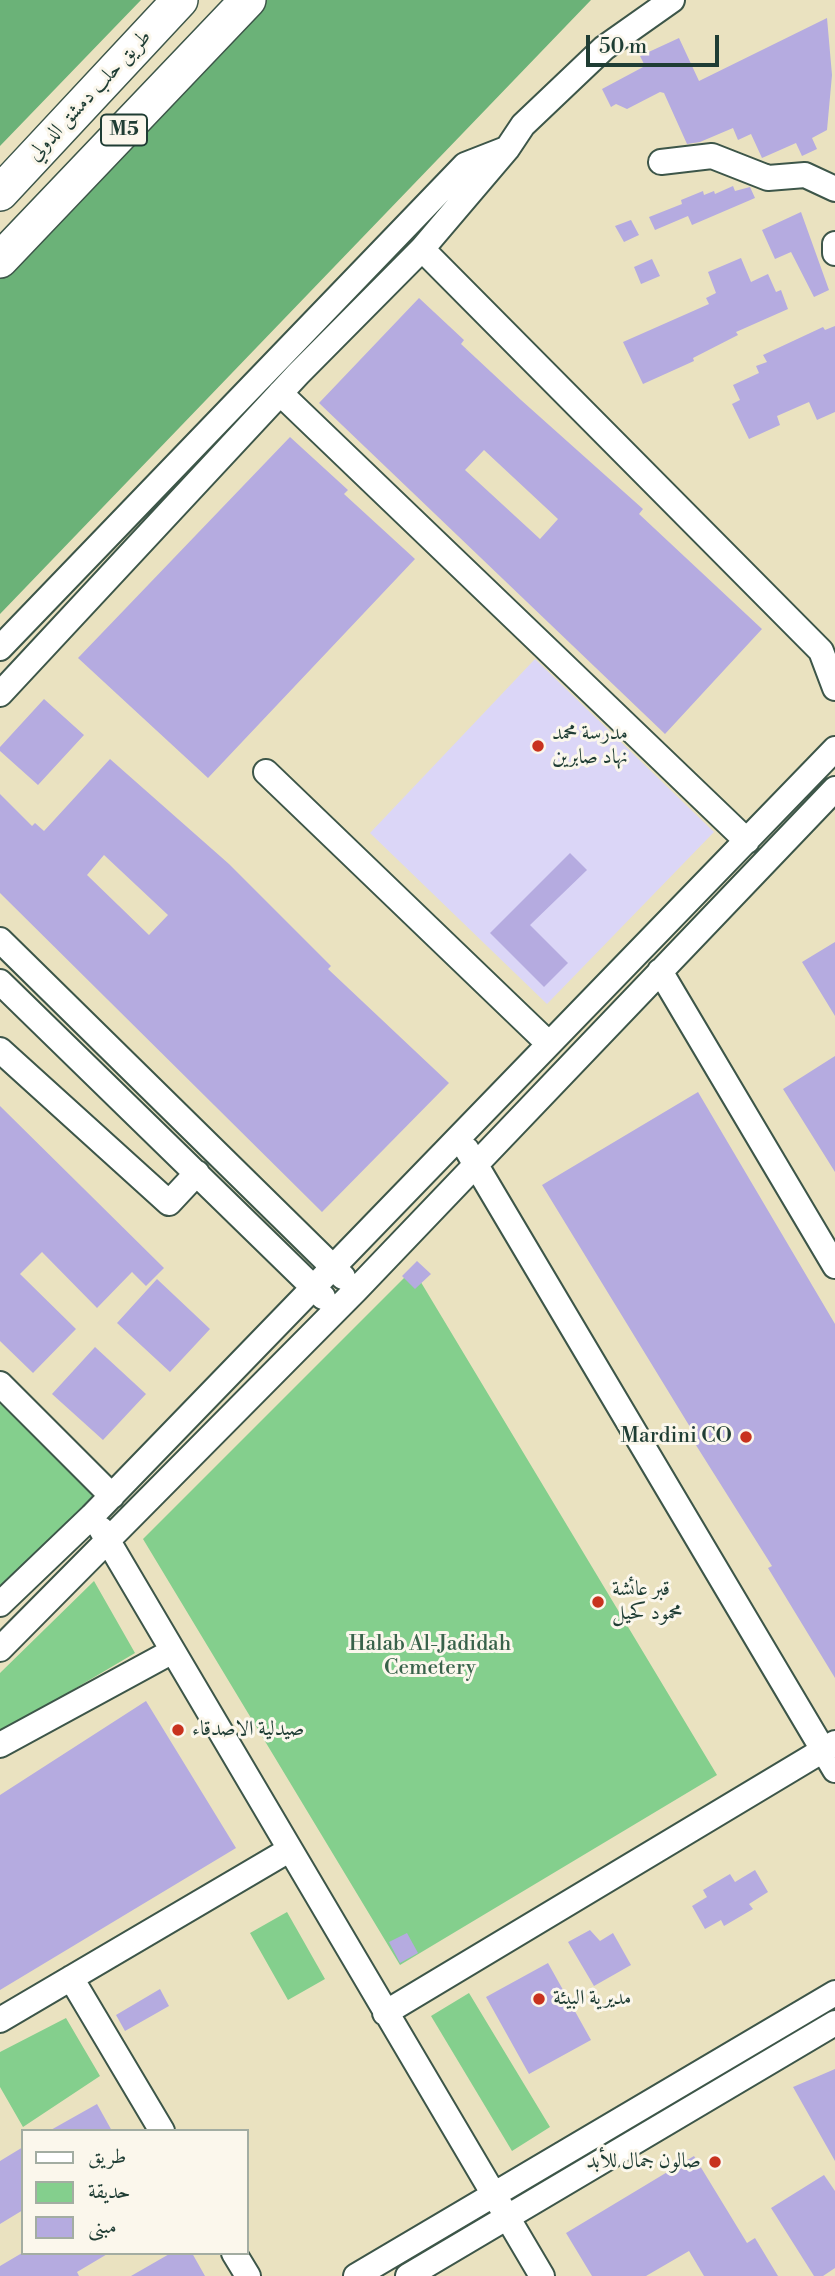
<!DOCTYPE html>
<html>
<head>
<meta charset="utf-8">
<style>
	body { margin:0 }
	#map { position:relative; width:835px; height:2276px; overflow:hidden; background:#eae2c0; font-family:"Libre Bodoni",Amiri,serif }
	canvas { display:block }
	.legend { position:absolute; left:21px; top:2129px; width:228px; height:126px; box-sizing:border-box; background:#fbf7ec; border:2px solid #a3ada2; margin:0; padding:9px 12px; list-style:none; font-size:21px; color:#1f3d34 }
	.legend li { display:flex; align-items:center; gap:14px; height:35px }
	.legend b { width:35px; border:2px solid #a3ada2 }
	.scale { position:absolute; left:586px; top:35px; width:133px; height:32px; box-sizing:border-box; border:4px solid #1f3d34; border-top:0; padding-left:9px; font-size:21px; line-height:24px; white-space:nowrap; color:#1f3d34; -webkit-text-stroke:5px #fbf7ec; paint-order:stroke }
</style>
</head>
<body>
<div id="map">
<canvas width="835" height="2276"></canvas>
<ul class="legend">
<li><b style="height:9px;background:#fff"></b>طريق</li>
<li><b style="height:19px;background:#84cf8d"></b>حديقة</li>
<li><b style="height:19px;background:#b5abe0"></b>مبنى</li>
</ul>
<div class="scale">50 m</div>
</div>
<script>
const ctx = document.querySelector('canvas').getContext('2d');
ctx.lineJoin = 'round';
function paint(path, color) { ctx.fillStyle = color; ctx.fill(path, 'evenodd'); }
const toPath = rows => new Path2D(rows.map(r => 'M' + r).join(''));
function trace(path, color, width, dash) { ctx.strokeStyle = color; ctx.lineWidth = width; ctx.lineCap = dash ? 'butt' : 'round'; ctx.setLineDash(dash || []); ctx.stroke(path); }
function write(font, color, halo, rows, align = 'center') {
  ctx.font = font + ' "Libre Bodoni",Amiri,serif'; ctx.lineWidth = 6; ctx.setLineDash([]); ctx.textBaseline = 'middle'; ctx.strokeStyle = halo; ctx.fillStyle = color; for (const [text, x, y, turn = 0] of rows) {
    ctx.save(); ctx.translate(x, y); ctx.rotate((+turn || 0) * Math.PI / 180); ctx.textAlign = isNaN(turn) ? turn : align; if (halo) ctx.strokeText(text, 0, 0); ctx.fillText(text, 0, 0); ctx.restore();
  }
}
const built = toPath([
	[535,659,714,832,547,1004,370,833]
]);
const green = toPath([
	[413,1269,717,1775,400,1965,143,1539],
	[1,1403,97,1495,0,1595,0,1405],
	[94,1581,135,1653,0,1733,0,1673],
	[287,1912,325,1979,288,2000,250,1933],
	[469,1993,550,2127,512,2151,431,2016],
	[66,2018,100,2076,23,2127,0,2087,0,2052]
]);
const forest = toPath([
	[0,0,141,0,0,146],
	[267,0,591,0,0,614,0,279]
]);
const building = toPath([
	[827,18,832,75,827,130,812,138,817,149,802,156,796,143,762,158,751,134,738,140,733,128,700,142,687,144,664,93,660,92,627,109,616,104,611,107,602,89,645,66,640,56,679,38,699,81],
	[733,186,735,191,750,187,755,198,692,225,688,216,655,230,649,217,682,204,681,200,703,191,704,195,714,191,715,194],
	[801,212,829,290,814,297,791,252,775,259,762,230],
	[631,220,639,235,624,242,615,226],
	[741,258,751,282,768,274,776,292,781,290,788,309,736,332,738,335,693,358,694,361,643,384,623,342,709,304,706,298,716,293,708,272],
	[652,259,660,276,641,284,634,267],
	[419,298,464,340,461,344,521,400,643,509,639,514,762,629,665,734,319,403],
	[484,450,558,519,540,539,465,470],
	[835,326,835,412,817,420,809,402,777,416,780,425,749,439,732,404,740,400,733,385,759,373,756,366,767,362,763,355,823,327,825,330],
	[290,437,348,490,344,494,415,559,208,778,78,658],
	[44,699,84,735,38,785,0,751,0,747],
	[110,759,229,864,331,966,328,969,449,1083,322,1212,0,893,0,794,32,826,35,823,44,831],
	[104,855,168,915,149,935,87,875],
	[570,853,587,870,530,925,568,963,544,987,490,933],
	[835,942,835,1016,802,962],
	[835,1056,835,1172,783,1089],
	[698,1092,835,1324,835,1678,768,1568,772,1566,694,1442,698,1440,542,1185],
	[0,1106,164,1268,146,1286,132,1272,97,1308,42,1252,20,1274,76,1329,33,1373,0,1341],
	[417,1261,431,1274,415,1289,402,1276],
	[157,1279,210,1329,170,1372,117,1323],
	[95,1347,146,1394,103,1440,52,1394],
	[146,1701,236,1848,0,1990,0,1795],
	[755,1870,768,1892,749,1904,753,1909,724,1926,721,1920,705,1929,692,1906,707,1897,703,1890,730,1874,735,1882],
	[590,1930,600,1941,613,1933,631,1965,594,1986,568,1942],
	[407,1933,418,1953,400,1963,389,1942],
	[548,1963,591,2040,529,2074,486,1997],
	[160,1989,169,2006,125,2031,116,2015],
	[835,2069,835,2161,793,2087],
	[97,2104,112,2131,49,2131],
	[23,2147,23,2210,0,2224,0,2161],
	[694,2156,747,2243,755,2238,778,2276,704,2276,689,2251,646,2276,592,2276,566,2233],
	[824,2175,835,2191,835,2268,823,2276,814,2276,771,2208],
	[22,2253,109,2253,77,2272,79,2276,0,2276,0,2266],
	[171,2253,192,2253,205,2276,131,2276]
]);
const minor = toPath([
	[661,162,712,156,768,178,805,175,835,189],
	[835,244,835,253],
	[422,249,821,651,835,688],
	[280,393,747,841],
	[0,648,465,165,506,149],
	[0,694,298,374,422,249,507,149,523,125,604,48,672,0],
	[266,772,549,1044],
	[0,940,343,1277],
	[660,971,835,1266],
	[0,982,323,1297],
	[0,1050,169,1203,197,1173],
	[467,1150,835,1770],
	[0,1384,112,1496],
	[101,1529,542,2276],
	[0,1604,92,1516,835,749],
	[0,1649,356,1290,835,789],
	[0,1745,171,1652],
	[71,1978,162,2131],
	[385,2013,835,1743],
	[0,2020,289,1850],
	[234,2253,248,2276],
	[356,2276,835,1993],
	[408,2276,835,2023]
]);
const highway = toPath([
	[0,193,180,0],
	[0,260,248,0]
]);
const markers = [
	[538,746,7,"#c8321e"],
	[746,1437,7,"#c8321e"],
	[598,1602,7,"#c8321e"],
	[178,1730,7,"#c8321e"],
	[539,1999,7,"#c8321e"],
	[715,2162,7,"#c8321e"]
];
const shields = [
	[124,130,46]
];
const shieldNames = [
	["M5",124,130]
];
const streetNames = [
	["طريق حلب دمشق الدولي",90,96,-47]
];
const poiNames = [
	["مدرسة محمد",552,734],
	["نهاد صابرين",552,758],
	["Mardini CO",732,1437,"right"],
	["قبر عائشة",612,1590],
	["محمود كحيل",612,1614],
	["صيدلية الاصدقاء",192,1730],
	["مديرية البيئة",553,1999],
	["صالون جمال للأبد",701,2162,"right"]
];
const parkNames = [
	["Halab Al-Jadidah",430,1645],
	["Cemetery",430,1669]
];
paint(built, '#dbd6f7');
paint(green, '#84cf8d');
paint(forest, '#6bb278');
paint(building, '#b5abe0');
trace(minor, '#3d5649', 28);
trace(highway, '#3d5649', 38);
trace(minor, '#fff', 24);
trace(highway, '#fff', 35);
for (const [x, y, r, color] of markers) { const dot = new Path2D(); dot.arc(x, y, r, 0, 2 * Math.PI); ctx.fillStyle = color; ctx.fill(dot); trace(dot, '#fbf7ec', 2.5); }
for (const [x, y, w] of shields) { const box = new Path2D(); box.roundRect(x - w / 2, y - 15.5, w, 31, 5); ctx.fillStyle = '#fbf7ec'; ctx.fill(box); trace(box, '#1f3d34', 2); }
write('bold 19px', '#1f3d34', null, shieldNames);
write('21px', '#1f3d34', '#fbf7ec', streetNames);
write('21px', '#1f3d34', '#fbf7ec', poiNames, 'left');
write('21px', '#38624a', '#fbf7ec', parkNames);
</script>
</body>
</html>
